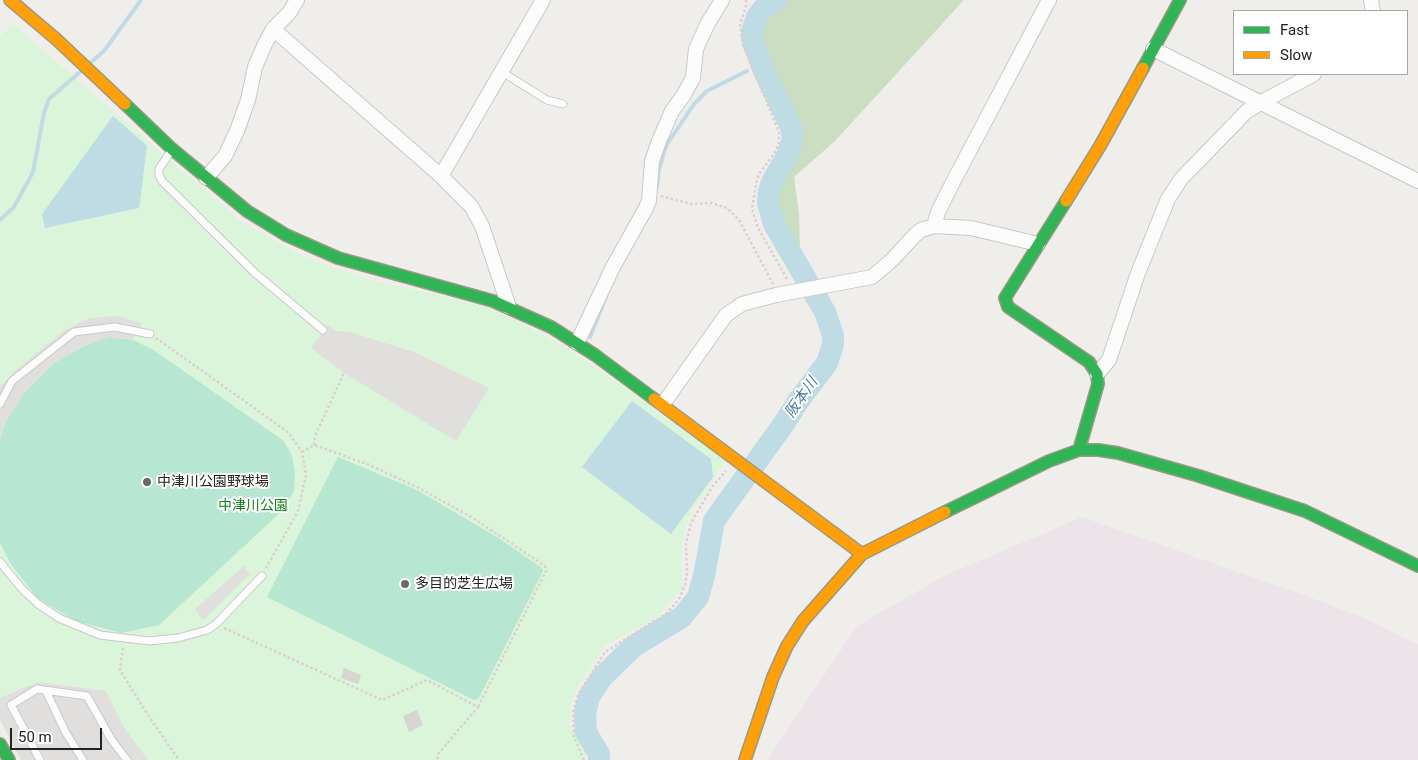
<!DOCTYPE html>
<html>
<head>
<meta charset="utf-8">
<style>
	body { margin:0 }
	#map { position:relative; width:1418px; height:760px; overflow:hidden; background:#f0eeeb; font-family:Roboto,sans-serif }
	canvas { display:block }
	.legend { position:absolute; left:1233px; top:10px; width:175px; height:65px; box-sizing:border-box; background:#fff; border:1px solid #a7a7a7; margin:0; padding:6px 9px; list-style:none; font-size:15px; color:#222 }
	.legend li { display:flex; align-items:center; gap:10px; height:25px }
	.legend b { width:25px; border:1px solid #a7a7a7 }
	.scale { position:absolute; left:10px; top:728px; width:92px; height:22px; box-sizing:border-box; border:2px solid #222; border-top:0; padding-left:6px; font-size:15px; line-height:18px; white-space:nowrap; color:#222; -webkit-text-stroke:4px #fff; paint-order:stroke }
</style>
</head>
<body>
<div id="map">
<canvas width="1418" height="760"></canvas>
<ul class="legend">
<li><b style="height:6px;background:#30b455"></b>Fast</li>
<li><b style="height:6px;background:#ff9f0a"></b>Slow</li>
</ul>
<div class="scale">50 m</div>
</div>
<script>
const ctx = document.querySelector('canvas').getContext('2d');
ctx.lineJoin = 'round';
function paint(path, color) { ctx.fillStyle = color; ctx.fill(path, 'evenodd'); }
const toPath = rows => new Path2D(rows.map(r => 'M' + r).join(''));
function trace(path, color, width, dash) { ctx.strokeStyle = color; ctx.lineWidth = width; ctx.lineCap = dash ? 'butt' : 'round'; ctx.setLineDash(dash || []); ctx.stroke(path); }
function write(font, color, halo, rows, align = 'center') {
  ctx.font = font + ' Roboto,"Noto Sans JP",sans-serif'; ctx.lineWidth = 4; ctx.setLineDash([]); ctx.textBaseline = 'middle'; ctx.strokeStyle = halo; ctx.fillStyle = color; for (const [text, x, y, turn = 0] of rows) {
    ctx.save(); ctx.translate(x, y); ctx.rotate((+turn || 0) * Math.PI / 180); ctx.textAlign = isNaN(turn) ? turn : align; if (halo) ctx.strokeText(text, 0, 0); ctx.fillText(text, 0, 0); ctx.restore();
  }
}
const industrial = toPath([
	[1082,517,1301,594,1369,620,1418,644,1418,760,767,760,857,626,946,575]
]);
const forest = toPath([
	[782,0,964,0,835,141,794,177,799,213,800,253,785,228,773,189,799,141,773,77,761,36,776,2]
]);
const park = toPath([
	[13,24,243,223,303,256,370,280,434,294,495,310,560,344,631,392,726,461,694,508,686,524,681,548,682,589,657,617,605,646,578,687,570,706,569,724,587,753,584,760,21,760,0,720,0,36]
]);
const pitch = toPath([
	[109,337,133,340,152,349,284,441,292,456,295,473,294,491,282,511,159,625,121,633,76,621,37,598,11,564,0,543,0,440,5,423,25,392,54,363,84,346],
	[338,457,417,490,497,537,542,568,543,571,479,698,474,700,267,597]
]);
const parking = toPath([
	[117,316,142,323,133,340,109,337,84,346,54,363,25,392,5,423,0,440,0,387,15,371,65,330,90,318],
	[328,325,336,331,350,332,414,352,489,388,456,441,344,373,311,348],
	[244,566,250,574,203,621,195,609],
	[38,682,106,691,125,729,148,760,21,760,0,720,0,698]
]);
const water = toPath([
	[113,116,147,146,139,208,45,228,42,214],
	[632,401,711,459,713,477,671,534,582,467]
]);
const stream = toPath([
	[89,64,104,51,141,0],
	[756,64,760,61],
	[657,187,659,169,666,146,694,104,707,91,747,71],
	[0,220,14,207,33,172,44,113,49,99,80,72],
	[590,337,606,297]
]);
const river = toPath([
	[599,760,599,754,586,732,585,713,589,697,602,677,634,646,682,617,698,597,704,576,714,521,785,422,799,400,827,363,833,345,833,335,825,312,774,224,768,203,769,191,773,180,787,156,793,139,791,127,764,71,753,42,752,31,757,17,763,9,776,0]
]);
const building = toPath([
	[344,668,361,675,358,684,341,678],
	[417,710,423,725,409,732,403,716]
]);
const path = toPath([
	[746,0,746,6,740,25,743,45,779,132,779,142,776,151,759,174,756,184,752,209,758,228,787,279],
	[661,196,691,204,711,203,727,208,739,220,773,284],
	[156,338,289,433,302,452,306,475,298,511,266,568],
	[314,445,315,436,344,373],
	[302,452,314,445,367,464,417,487,473,518,545,566,546,571,478,707],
	[224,628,382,700,427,680,478,707,438,754,437,760],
	[123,648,120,670,146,712,179,760],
	[584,760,574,737,573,713,578,695,605,652,667,613,679,599,685,585,687,572,686,544,691,523,712,487,726,471]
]);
const lane = toPath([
	[502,72,547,100,563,104],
	[171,151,159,169,159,175,162,181,255,273,323,330],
	[0,404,12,381,74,332,115,327,150,334],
	[0,562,22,589,38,604,59,618,100,635,149,641,178,638,207,630,216,624,262,576],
	[46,691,66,733,83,760],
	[40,760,11,705,37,689,87,696,111,739,127,760]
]);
const street = toPath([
	[1371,0,1373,11],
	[273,29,441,176,471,206,482,226,509,307],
	[1153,49,1418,181],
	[441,176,543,0],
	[206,178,225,156,237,131,248,100,255,67,265,44,273,29,289,13,297,0],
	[934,226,938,212,952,184,1049,0],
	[577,343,613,267,646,208,649,201,652,161,659,141,672,111,683,96,693,78,696,49,708,23,722,0],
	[1097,374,1109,360,1138,273,1168,199,1181,179,1246,112,1260,103,1314,74],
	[663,404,726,315,742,304,776,295,872,277,892,260,915,235,921,230,934,226,971,228,1038,244]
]);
const fast = toPath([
	[1143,68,1180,0],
	[125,104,172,149,247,211,286,235,338,258,493,301,551,327,595,355,654,399],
	[1066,201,1005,298,1008,307,1089,362,1097,374,1098,384,1079,450],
	[945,512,1049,461,1079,450,1098,450,1118,453,1199,476,1305,511,1418,566],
	[0,744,9,760]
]);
const slow = toPath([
	[10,0,56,39,125,104],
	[1066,201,1100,146,1143,68],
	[654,399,862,554],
	[745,760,773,677,787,646,803,621,862,554,945,512]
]);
const markers = [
	[147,482,5,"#6a6968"],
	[405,584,5,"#6a6968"]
];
const poiNames = [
	["中津川公園野球場",157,482],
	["多目的芝生広場",415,584]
];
const parkNames = [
	["中津川公園",253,506]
];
const waterNames = [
	["阪本川",802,398,-55]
];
paint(industrial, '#ede4e9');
paint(forest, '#cbdec1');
paint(park, '#daf5da');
paint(pitch, '#b7e6d2');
paint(parking, '#e0dfde');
paint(water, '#bfdbe3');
trace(stream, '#bfdbe3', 4);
trace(river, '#bfdbe3', 22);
paint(building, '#d7d4d2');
trace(lane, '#c9c8c7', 9);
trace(street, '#c9c8c7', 16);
trace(fast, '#999a82', 14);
trace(slow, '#999a82', 14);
trace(path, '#dccecd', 2.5, [2.5, 2.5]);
trace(lane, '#fdfcfc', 7);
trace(street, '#fdfcfc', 14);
trace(fast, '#30b455', 11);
trace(slow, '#ff9f0a', 11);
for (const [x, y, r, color] of markers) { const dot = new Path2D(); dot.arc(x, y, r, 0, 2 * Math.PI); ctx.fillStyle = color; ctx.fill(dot); trace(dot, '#fff', 2); }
write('14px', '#222', '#fff', poiNames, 'left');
write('14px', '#0c8416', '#fff', parkNames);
write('italic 15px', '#4a7aab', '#fff', waterNames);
</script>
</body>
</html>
